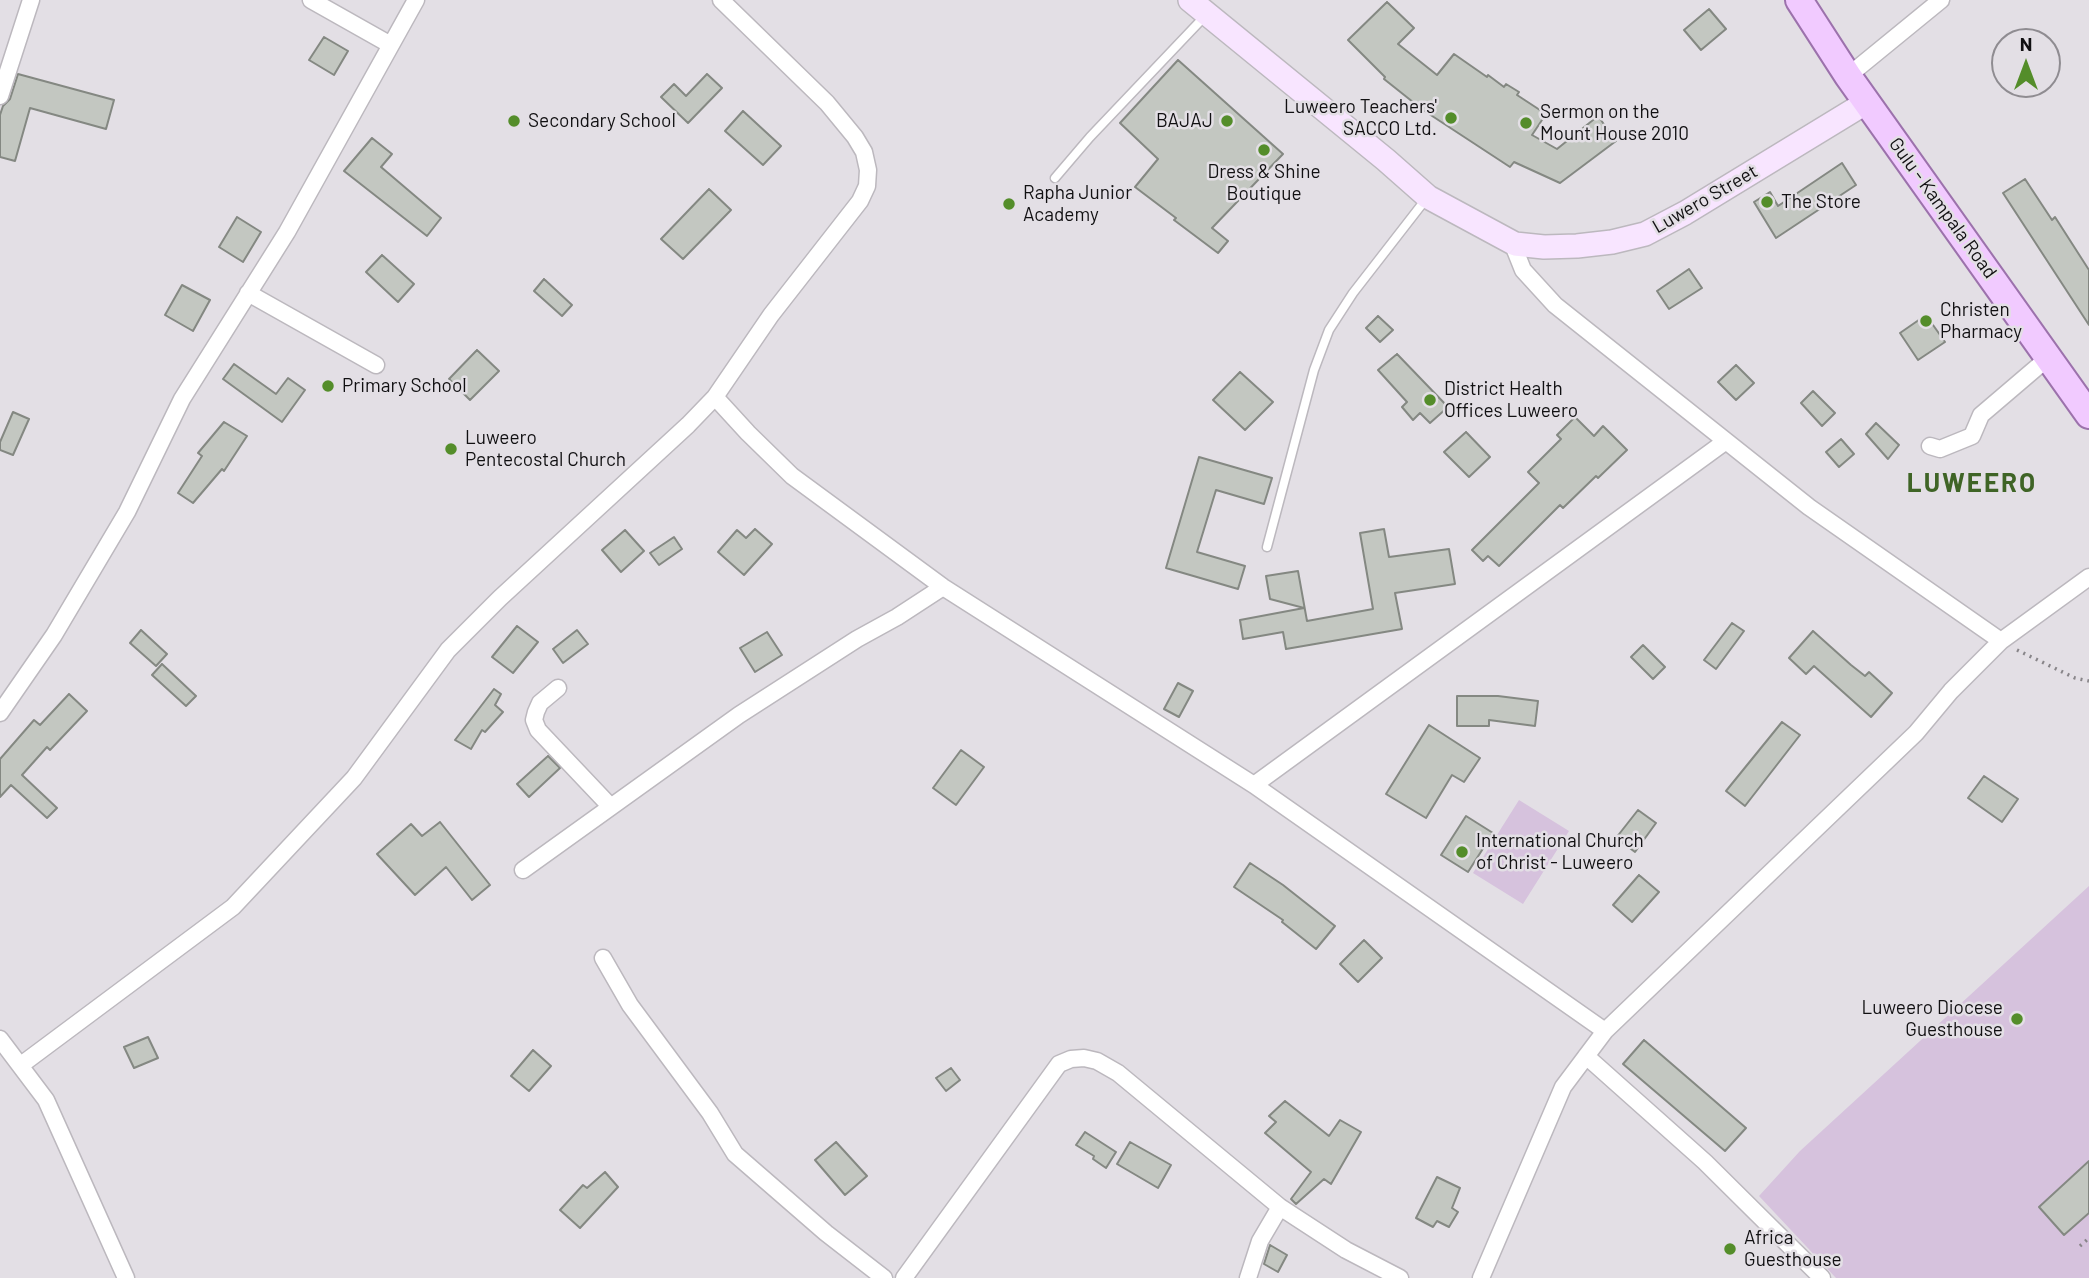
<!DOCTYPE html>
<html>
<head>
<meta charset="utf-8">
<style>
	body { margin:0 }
	#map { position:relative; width:2089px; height:1278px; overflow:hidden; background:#e3dfe5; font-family:Barlow,sans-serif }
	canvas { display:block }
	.north { position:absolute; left:1991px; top:28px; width:70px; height:70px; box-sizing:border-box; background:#e3dfe5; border:2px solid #8f8c91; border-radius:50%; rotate:0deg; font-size:19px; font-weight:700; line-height:28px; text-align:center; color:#111012 }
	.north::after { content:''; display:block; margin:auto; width:24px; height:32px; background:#548d2a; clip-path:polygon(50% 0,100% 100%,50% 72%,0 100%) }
</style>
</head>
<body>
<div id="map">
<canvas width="2089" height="1278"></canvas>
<div class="north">N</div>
</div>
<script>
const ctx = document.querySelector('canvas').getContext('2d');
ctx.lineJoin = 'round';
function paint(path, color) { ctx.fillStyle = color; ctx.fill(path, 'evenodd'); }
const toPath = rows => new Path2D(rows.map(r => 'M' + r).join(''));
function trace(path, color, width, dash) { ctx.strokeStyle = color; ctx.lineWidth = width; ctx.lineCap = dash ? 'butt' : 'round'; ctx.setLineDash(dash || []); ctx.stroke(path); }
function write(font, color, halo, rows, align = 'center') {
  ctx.font = font + ' Barlow,sans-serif'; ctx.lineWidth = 5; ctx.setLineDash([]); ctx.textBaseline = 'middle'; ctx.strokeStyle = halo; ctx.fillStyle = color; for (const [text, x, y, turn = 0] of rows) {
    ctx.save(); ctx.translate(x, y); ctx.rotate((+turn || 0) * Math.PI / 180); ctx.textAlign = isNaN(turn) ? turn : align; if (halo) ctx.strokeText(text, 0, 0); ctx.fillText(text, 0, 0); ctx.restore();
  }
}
const green = toPath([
	[1519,800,1569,831,1523,904,1473,873],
	[2089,886,2089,1278,1836,1278,1759,1196,1800,1151]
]);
const building = toPath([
	[1387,2,1414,28,1398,44,1437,75,1454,54,1487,77,1488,75,1504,87,1506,84,1519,92,1517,95,1546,114,1532,135,1557,149,1598,116,1616,141,1560,183,1514,162,1510,167,1423,110,1384,79,1385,77,1348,40,1387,2],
	[1709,9,1726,29,1701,50,1684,30,1709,9],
	[324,37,348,51,334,75,309,60,324,37],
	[1178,60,1283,154,1212,228,1228,241,1218,253,1174,220,1176,218,1135,187,1158,159,1120,123,1178,60],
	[18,74,114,100,106,129,30,108,15,161,0,157,0,115,3,106,10,99,18,74],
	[707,74,722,88,688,123,661,97,674,84,686,96,707,74],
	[743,111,781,146,763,165,725,131,743,111],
	[372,138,392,154,381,167,441,218,427,236,344,171,372,138],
	[1842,163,1856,185,1776,238,1754,202,1770,192,1778,206,1842,163],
	[2025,179,2052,220,2055,217,2089,270,2089,325,2003,193,2025,179],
	[709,189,731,210,683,259,661,239,709,189],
	[237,217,261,232,243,262,219,247,237,217],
	[382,255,414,284,398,302,366,272,382,255],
	[1689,269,1702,288,1669,309,1657,291,1689,269],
	[544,279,572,305,562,316,534,291,544,279],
	[182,285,210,300,193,331,165,315,182,285],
	[1926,315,1945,342,1918,360,1900,333,1926,315],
	[1378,316,1393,330,1380,342,1366,328,1378,316],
	[477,350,499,371,470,400,449,379,477,350],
	[1397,354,1448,407,1430,423,1420,413,1413,420,1402,407,1407,402,1378,370,1397,354],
	[234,364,276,394,288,378,305,390,282,422,223,379,234,364],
	[1736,365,1754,383,1736,400,1718,382,1736,365],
	[1240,372,1273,402,1245,430,1213,400,1240,372],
	[1813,391,1835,413,1822,426,1801,403,1813,391],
	[13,412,29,419,13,455,0,450,0,442,13,412],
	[1575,417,1594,436,1603,426,1627,450,1598,478,1596,476,1563,508,1560,505,1499,566,1488,556,1483,561,1472,550,1539,483,1528,472,1561,439,1557,435,1575,417],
	[224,422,247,436,224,471,222,469,193,503,178,493,202,456,198,453,224,422],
	[1876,423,1899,445,1888,459,1866,434,1876,423],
	[1466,432,1490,457,1469,477,1444,452,1466,432],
	[1841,439,1854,454,1839,467,1826,452,1841,439],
	[1199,457,1272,478,1264,504,1216,490,1197,552,1245,566,1238,589,1166,568,1199,457],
	[755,529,772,544,744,575,718,552,737,530,746,538,755,529],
	[1384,529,1389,557,1449,549,1455,584,1395,593,1402,629,1286,649,1283,632,1243,639,1240,620,1304,608,1270,599,1266,576,1298,571,1307,621,1373,609,1360,533,1384,529],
	[625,530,644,551,621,572,602,550,625,530],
	[674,537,682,549,659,565,650,553,674,537],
	[1732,623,1744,631,1716,669,1704,660,1732,623],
	[517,626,538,642,513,673,492,657,517,626],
	[141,630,167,654,156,666,130,643,141,630],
	[577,630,588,644,563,663,553,649,577,630],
	[1813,631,1851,665,1865,676,1869,672,1892,693,1871,717,1814,666,1806,674,1789,658,1813,631],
	[767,632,782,655,755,672,740,648,767,632],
	[1643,645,1665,667,1653,679,1631,657,1643,645],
	[162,664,196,696,186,706,152,675,162,664],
	[1178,683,1193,691,1179,717,1164,709,1178,683],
	[494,689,501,694,495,705,503,712,485,732,482,730,471,749,455,740,494,689],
	[69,694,87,711,50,750,47,747,22,775,57,808,47,818,11,785,0,797,0,759,34,720,40,725,69,694],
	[1457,696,1498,696,1538,701,1535,726,1489,720,1489,726,1457,726,1457,696],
	[1782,722,1800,735,1745,806,1726,791,1782,722],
	[1429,725,1480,758,1464,782,1452,775,1426,818,1386,794,1429,725],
	[961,750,984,767,956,805,933,788,961,750],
	[548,756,560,768,529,797,517,784,548,756],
	[1984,776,2018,799,2002,822,1968,798,1984,776],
	[1638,810,1656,823,1635,852,1616,838,1638,810],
	[1466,816,1493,833,1468,872,1441,855,1466,816],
	[440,822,490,885,472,900,446,867,415,895,377,854,411,824,422,836,440,822],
	[1250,863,1283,885,1335,926,1316,949,1282,922,1283,920,1234,887,1250,863],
	[1639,875,1659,892,1632,922,1613,905,1639,875],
	[1364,940,1382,958,1358,982,1340,964,1364,940],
	[148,1037,158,1058,134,1068,124,1047,148,1037],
	[1644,1040,1746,1128,1725,1151,1623,1064,1644,1040],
	[533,1050,551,1066,529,1091,511,1076,533,1050],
	[951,1068,960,1080,946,1091,936,1078,951,1068],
	[1285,1101,1329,1136,1340,1120,1361,1132,1331,1184,1324,1179,1296,1204,1291,1199,1311,1172,1265,1133,1276,1122,1269,1116,1285,1101],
	[1085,1132,1116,1152,1106,1168,1093,1159,1094,1156,1076,1145,1085,1132],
	[836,1142,867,1176,845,1195,815,1160,836,1142],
	[1130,1142,1171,1165,1158,1188,1117,1164,1130,1142],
	[2089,1161,2089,1213,2064,1235,2039,1207,2089,1161],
	[605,1172,618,1187,580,1228,560,1210,583,1185,587,1188,605,1172],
	[1437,1177,1460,1188,1452,1208,1458,1212,1449,1227,1437,1221,1433,1227,1416,1218,1437,1177],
	[1270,1245,1287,1255,1278,1272,1264,1264,1270,1245]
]);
const path = toPath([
	[2017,650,2075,678,2089,681],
	[2080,1246,2089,1238]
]);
const lane = toPath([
	[1055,178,1090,137,1205,16],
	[1267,547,1314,370,1329,330,1353,293,1426,199]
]);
const street = toPath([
	[311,0,389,44],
	[1848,76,1941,0],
	[0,96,31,0],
	[1515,244,1515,250,1523,270,1555,305,1809,507,2001,641],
	[248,293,376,365],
	[715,397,748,433,792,476,943,587,1254,785,1605,1031],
	[1930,446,1940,449,1972,436,1981,415,2049,357],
	[558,688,540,703,536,712,534,720,538,730,610,806],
	[0,713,54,635,127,512,182,399,287,232,416,0],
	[1254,785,1726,441],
	[523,870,739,715,857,639,897,617,943,587],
	[603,958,630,1005,710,1113,735,1154,826,1233,884,1278],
	[0,1039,46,1100,126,1278],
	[1586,1056,1705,1162,1822,1278],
	[21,1065,233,907,354,778,448,650,500,598,688,425,715,397,771,315,860,201,867,186,868,170,864,152,855,137,827,103,721,0],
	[904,1278,1059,1064,1071,1059,1084,1058,1097,1061,1118,1073,1280,1207,1346,1250,1400,1278],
	[1248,1278,1260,1241,1280,1207],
	[1481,1278,1563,1087,1605,1031,1916,733,1951,691,2001,641,2089,577]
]);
const secondary = toPath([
	[1190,0,1386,160,1428,197,1515,244,1544,247,1577,246,1612,242,1645,234,1685,213,1867,102]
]);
const primary = toPath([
	[1799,0,1848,76,2089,415]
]);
const markers = [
	[1451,118,7,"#548d2a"],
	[514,121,7,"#548d2a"],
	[1227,121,7,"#548d2a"],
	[1526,123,7,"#548d2a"],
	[1264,150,7,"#548d2a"],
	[1767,202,7,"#548d2a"],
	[1009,204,7,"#548d2a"],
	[1926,321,7,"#548d2a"],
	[328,386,7,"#548d2a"],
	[1430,400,7,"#548d2a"],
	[451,449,7,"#548d2a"],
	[1462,852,7,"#548d2a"],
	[2017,1019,7,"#548d2a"],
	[1730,1249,7,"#548d2a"]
];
const poiNames = [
	["Luweero Teachers'",1437,107,"right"],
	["SACCO Ltd.",1437,129,"right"],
	["Sermon on the",1540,112],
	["Mount House 2010",1540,134],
	["Secondary School",528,121],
	["BAJAJ",1213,121,"right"],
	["Dress & Shine",1264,172,"center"],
	["Boutique",1264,194,"center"],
	["Rapha Junior",1023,193],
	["Academy",1023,215],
	["The Store",1781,202],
	["Christen",1940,310],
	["Pharmacy",1940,332],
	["Primary School",342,386],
	["District Health",1444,389],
	["Offices Luweero",1444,411],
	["Luweero",465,438],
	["Pentecostal Church",465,460],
	["International Church",1476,841],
	["of Christ - Luweero",1476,863],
	["Luweero Diocese",2003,1008,"right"],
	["Guesthouse",2003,1030,"right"],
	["Africa",1744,1238],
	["Guesthouse",1744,1260]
];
const streetNames = [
	["Luwero Street",1705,199,-30],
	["Gulu - Kampala Road",1943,208,54]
];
const districtNames = [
	["LUWEERO",1972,483]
];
paint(green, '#d6c2dd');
paint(building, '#c3c7c1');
trace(building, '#848882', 2);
trace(lane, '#bcb8be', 11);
trace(street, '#bcb8be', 19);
trace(secondary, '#bcb8be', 26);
trace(primary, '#9c72ac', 30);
trace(path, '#888589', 3.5, [2, 5]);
trace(lane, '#fff', 8);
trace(street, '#fff', 16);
trace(secondary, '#f8e5ff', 23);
trace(primary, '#f1caff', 26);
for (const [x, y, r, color] of markers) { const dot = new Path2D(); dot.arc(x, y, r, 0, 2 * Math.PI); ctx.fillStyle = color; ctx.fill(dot); trace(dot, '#e3dfe5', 2.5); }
write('19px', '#111012', '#e3dfe5', poiNames, 'left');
write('19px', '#111012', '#e3dfe5', streetNames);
ctx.letterSpacing = '2px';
write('bold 26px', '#3f6426', '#e3dfe5', districtNames);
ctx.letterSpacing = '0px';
</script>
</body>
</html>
